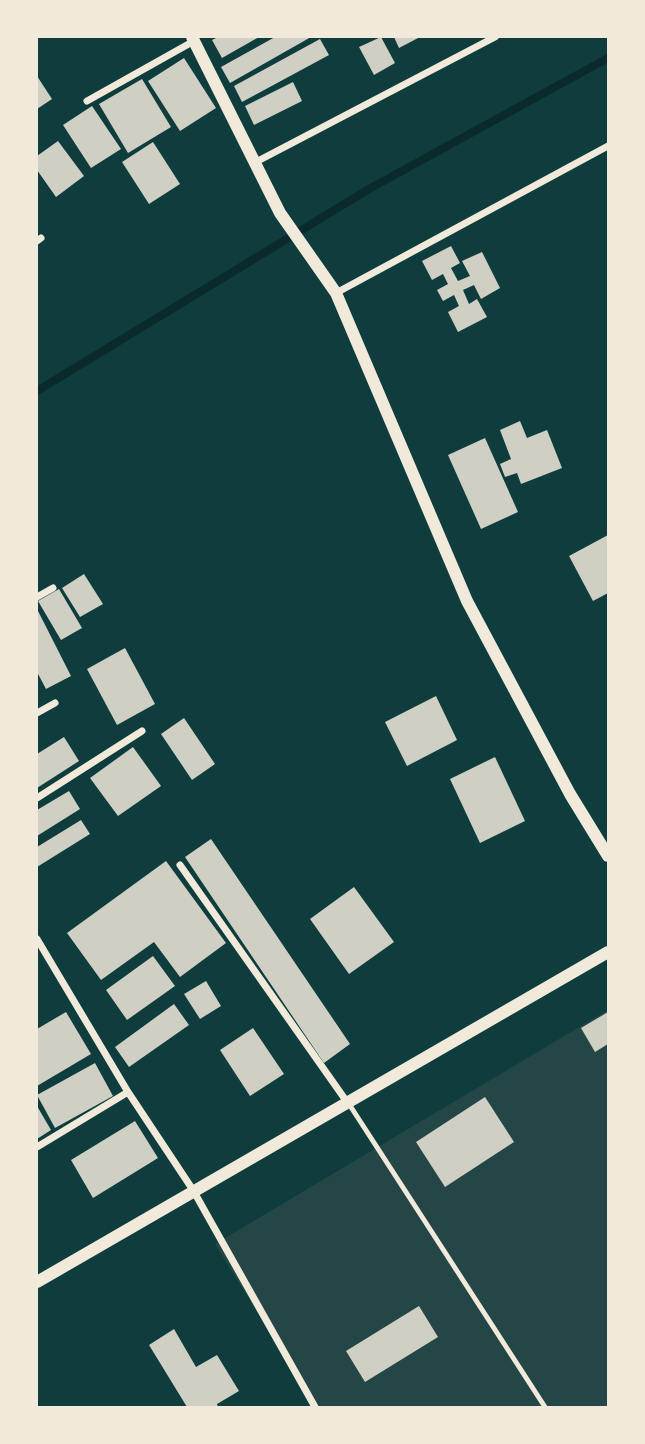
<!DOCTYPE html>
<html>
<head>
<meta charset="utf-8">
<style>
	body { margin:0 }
	#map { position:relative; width:645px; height:1444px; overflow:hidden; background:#0f3d3e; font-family:"Archivo Narrow",sans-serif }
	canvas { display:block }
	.frame { position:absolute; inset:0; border:38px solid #f1e9da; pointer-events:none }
</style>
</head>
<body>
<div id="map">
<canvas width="645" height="1444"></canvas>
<div class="frame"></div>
</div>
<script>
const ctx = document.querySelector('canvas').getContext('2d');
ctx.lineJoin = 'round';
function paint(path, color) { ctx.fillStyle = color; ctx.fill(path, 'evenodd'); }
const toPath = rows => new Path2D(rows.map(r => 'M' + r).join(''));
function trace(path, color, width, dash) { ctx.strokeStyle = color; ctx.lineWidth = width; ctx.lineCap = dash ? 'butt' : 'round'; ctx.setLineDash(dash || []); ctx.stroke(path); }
const green = toPath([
	[608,1010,608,1407,316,1407,215,1244]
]);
const stream = toPath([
	[37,391,369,189,608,58]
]);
const building = toPath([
	[218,37,259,37,222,58,212,40],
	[275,37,311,37,230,83,221,67],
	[381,37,395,63,374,75,359,47],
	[394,37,420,37,399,48],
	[320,39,329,55,242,102,234,86],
	[184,58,216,108,180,131,148,81],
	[37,76,52,99,37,109],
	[142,79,171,127,128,153,99,104],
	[293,82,302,101,254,125,245,106],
	[92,106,121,149,91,168,63,125],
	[58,141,84,176,56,197,37,170,37,156],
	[153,142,180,184,149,204,122,162],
	[451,246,460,263,451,268,458,281,470,276,462,261,482,252,500,288,481,299,474,285,463,290,469,304,477,299,487,317,458,332,448,312,459,306,454,295,443,301,437,290,448,284,443,274,432,280,422,261],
	[520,421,527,438,547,430,562,468,521,484,517,473,505,477,500,464,511,459,500,430],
	[485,438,518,512,481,529,448,455],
	[608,535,608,593,593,601,569,556],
	[84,574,103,604,80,617,62,588],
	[59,589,82,628,61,640,38,601],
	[37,609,71,676,46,689,37,672],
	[125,648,155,704,117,725,87,669],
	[436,696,457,740,407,766,385,722],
	[184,718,215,764,192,780,161,734],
	[64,737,79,761,37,788,37,754],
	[133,747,161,786,118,816,90,778],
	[495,757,525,821,480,843,450,779],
	[69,791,80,809,37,836,37,810],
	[81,820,90,834,37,867,37,847],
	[211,839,350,1044,324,1063,185,857],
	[166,861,226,943,180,977,154,942,101,980,67,933],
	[354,887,394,942,349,974,310,919],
	[153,956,175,986,127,1020,106,990],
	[206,981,221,1006,200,1019,184,994],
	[174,1004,189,1025,129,1067,115,1047],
	[66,1012,91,1054,37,1086,37,1029],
	[608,1012,608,1044,595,1052,581,1028],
	[253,1028,284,1074,250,1096,220,1050],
	[95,1063,113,1096,55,1128,37,1095],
	[485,1097,514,1142,445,1187,416,1142],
	[37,1106,51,1130,37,1139],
	[135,1121,158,1158,93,1198,71,1160],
	[419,1306,438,1337,365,1382,346,1351],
	[174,1329,196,1367,217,1355,239,1391,217,1404,218,1407,187,1407,149,1345]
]);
const service = toPath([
	[349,1104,545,1407]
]);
const minor = toPath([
	[87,101,194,41],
	[254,163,495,37],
	[37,241,41,238],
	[336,293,608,146],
	[37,597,53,588],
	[37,713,55,703],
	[37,798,142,731],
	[180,865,347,1102],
	[37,939,128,1092,193,1190,315,1407],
	[37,1147,128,1092]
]);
const tertiary = toPath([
	[192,37,280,213,336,293,467,601,570,794,608,856],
	[37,1282,608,952]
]);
paint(green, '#244646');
trace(stream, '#0a2a2b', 8);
paint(building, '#cfcfc3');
trace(service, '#f1e9da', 5);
trace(minor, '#f1e9da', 7);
trace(tertiary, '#f1e9da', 12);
</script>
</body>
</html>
